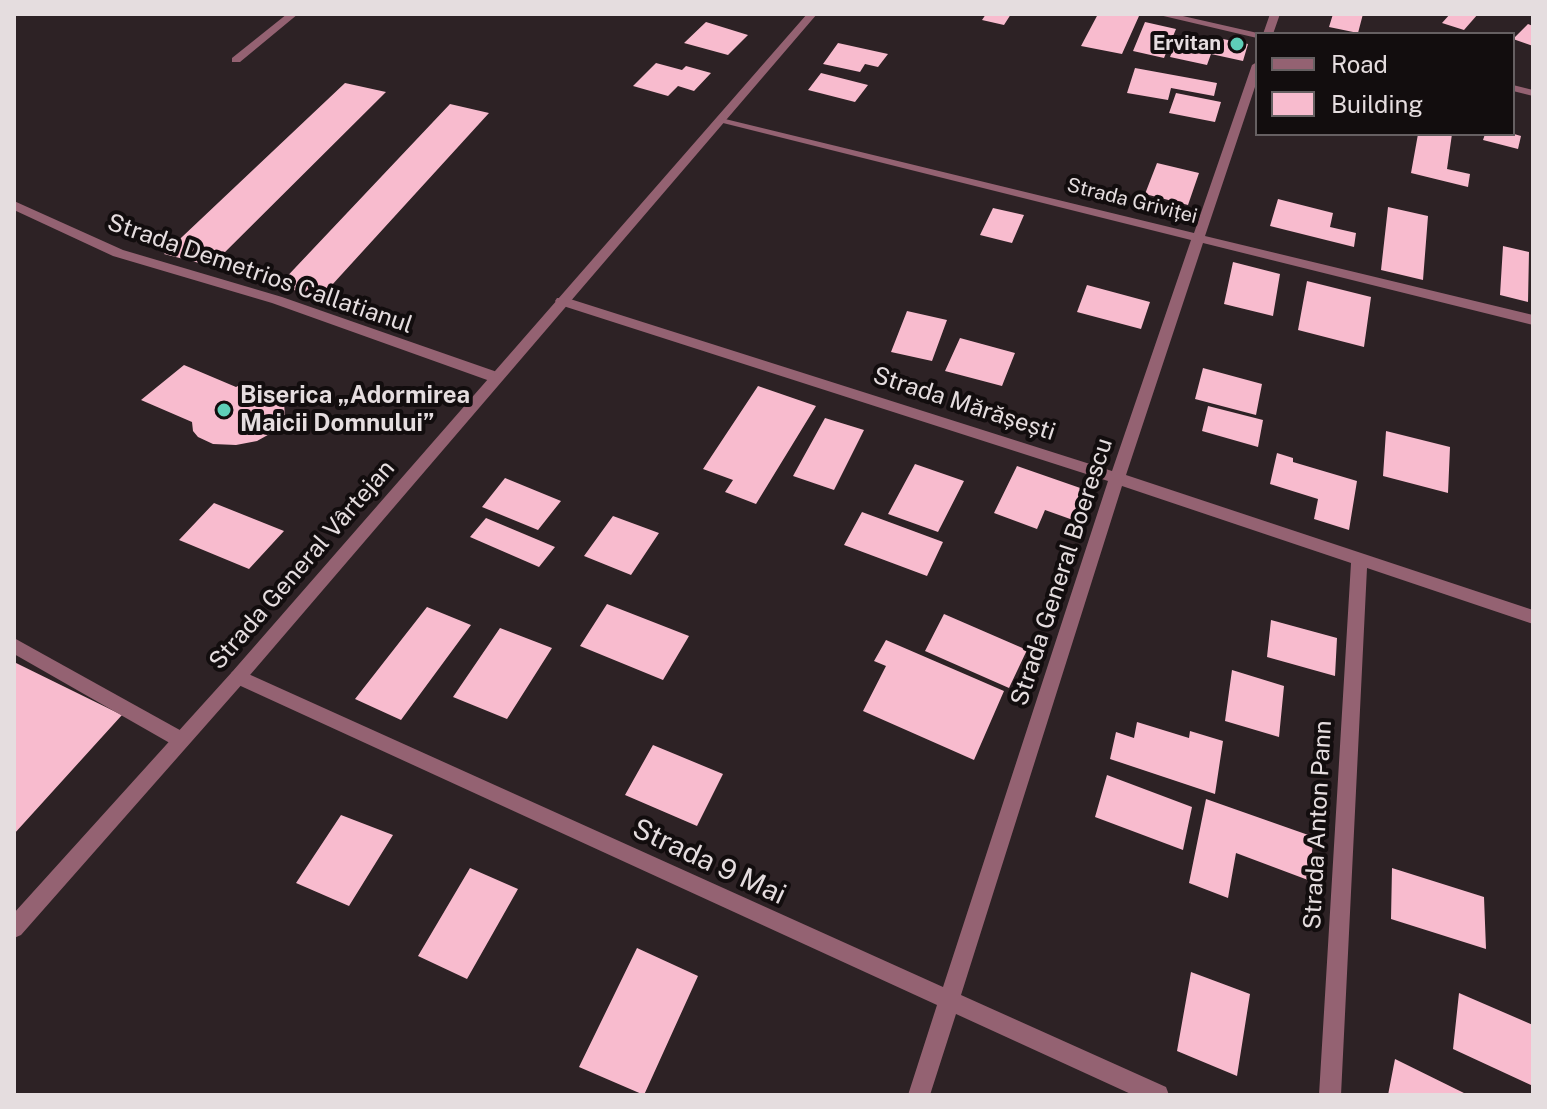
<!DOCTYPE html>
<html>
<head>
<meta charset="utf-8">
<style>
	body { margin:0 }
	#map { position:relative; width:1547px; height:1109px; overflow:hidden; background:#2d2225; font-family:"Public Sans",sans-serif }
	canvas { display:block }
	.frame { position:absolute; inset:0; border:16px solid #e5dddf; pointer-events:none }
	.legend { position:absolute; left:1255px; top:32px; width:260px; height:104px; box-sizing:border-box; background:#120d0e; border:2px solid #666062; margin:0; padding:10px 14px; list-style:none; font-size:24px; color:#e5dddf }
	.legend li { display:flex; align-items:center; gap:16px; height:40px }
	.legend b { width:40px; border:2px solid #666062 }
</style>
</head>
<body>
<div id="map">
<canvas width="1547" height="1109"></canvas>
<div class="frame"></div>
<ul class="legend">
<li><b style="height:10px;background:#946272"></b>Road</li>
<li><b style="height:22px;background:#f8bbce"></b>Building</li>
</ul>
</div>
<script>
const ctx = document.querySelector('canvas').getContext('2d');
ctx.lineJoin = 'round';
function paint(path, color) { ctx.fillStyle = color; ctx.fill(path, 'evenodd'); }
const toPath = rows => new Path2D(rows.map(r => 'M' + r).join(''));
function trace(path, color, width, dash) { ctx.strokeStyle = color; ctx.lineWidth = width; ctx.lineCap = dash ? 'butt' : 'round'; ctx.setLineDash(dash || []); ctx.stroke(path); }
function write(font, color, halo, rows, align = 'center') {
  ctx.font = font + ' "Public Sans",sans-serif'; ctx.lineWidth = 8; ctx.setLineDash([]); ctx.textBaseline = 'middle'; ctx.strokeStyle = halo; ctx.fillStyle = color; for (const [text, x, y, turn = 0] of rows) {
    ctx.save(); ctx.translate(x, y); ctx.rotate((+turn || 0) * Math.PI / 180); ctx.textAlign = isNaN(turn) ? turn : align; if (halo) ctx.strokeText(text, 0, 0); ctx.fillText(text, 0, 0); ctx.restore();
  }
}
const building = toPath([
	[986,14,1011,14,1004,25,982,20],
	[1098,14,1139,16,1122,54,1081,46],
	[1333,14,1363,14,1358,33,1329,27],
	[1450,14,1478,14,1464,30,1442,23],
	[706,22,748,35,728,55,684,43],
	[1145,22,1176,29,1164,58,1133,51],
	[1528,24,1533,26,1533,46,1513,39],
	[1208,36,1248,44,1243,61,1211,54,1207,65,1170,57,1178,37,1205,43],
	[838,43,888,54,878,67,865,64,860,72,823,64],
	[656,63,682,70,686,66,711,73,694,91,678,86,668,96,633,86],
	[1135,68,1217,83,1214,96,1171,88,1168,100,1127,93],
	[821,73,868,85,855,102,808,90],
	[345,83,386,92,211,266,164,254],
	[1176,93,1221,102,1215,122,1169,113],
	[450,104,489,113,321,297,278,286],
	[1418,134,1452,134,1447,169,1470,174,1468,187,1411,173],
	[1485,134,1514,134,1521,136,1518,149,1483,140],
	[1157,163,1199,173,1188,205,1145,194],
	[1278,199,1333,213,1330,227,1356,233,1354,247,1270,226],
	[1388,207,1428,216,1423,280,1381,270],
	[993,208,1024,215,1012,243,980,235],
	[1503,246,1529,252,1528,302,1500,295],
	[1233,262,1280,274,1273,316,1224,304],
	[1307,281,1371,297,1364,347,1298,330],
	[1087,285,1150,302,1141,329,1077,312],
	[907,311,947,320,932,361,891,352],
	[960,338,1015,353,1002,386,945,371],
	[184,365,236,387,245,382,274,389,284,402,285,418,275,431,257,441,236,445,213,444,198,437,193,431,192,422,141,400],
	[1203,368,1262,384,1256,415,1195,399],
	[758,386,816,406,756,504,725,492,733,480,703,469],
	[1208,406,1263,420,1258,447,1202,431],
	[825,418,864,430,834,490,793,476],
	[1386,431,1450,447,1448,493,1383,476],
	[1277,453,1293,458,1293,462,1357,481,1349,530,1314,519,1318,499,1270,484],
	[915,464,964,481,938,532,888,514],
	[1017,466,1086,490,1073,520,1045,510,1037,529,994,513],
	[505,478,561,501,538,530,482,507],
	[214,503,284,531,249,569,179,540],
	[862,512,943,542,927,576,844,545],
	[613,516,659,533,631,575,584,556],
	[486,518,555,547,539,567,470,537],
	[607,604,689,636,663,680,580,646],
	[427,607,471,625,401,720,355,699],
	[944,614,1027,650,1009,688,925,651],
	[1271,620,1337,638,1335,676,1267,657],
	[500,628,552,648,507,719,453,697],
	[886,640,1004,691,974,760,863,711,886,666,874,661],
	[14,662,122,715,14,834],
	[1232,670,1284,686,1279,737,1225,721],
	[1137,722,1189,738,1190,731,1223,741,1215,794,1110,759,1116,732,1134,738],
	[653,745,723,774,697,826,625,795],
	[1107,775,1192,807,1183,850,1095,817],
	[1206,799,1314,837,1308,880,1236,853,1228,898,1189,883],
	[341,815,393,835,349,906,296,883],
	[470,868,518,889,467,979,418,956],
	[1392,868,1484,897,1486,949,1391,919],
	[637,948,698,976,644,1095,579,1067],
	[1191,972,1250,994,1237,1076,1177,1051],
	[1459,993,1533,1025,1533,1086,1453,1049],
	[1395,1059,1468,1095,1388,1095]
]);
const service = toPath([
	[14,638,187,734,190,740,187,746,181,748,175,746,14,654,14,638]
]);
const minor = toPath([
	[287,14,298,14,240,62,232,62,232,58,287,14],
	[1155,14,1174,14,1262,34,1257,34,1257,38,1155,14],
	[1270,14,1280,14,1273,34,1263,34,1270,14],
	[1257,62,1257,81,1205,236,1533,315,1533,325,1203,243,1126,475,1533,610,1533,624,1367,568,1341,1095,1319,1095,1351,563,1122,486,961,995,1166,1087,1169,1095,1133,1095,956,1014,930,1095,908,1095,937,1005,232,682,229,677,232,672,238,669,244,672,943,987,1108,481,557,304,555,301,557,298,567,298,1112,471,1191,240,715,121,721,118,1194,233,1252,65,1257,62],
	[1513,85,1533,90,1533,96,1513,91,1513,85],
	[14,201,123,250,282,297,500,373,502,377,500,381,490,381,272,303,113,256,14,210,14,201]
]);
const tertiary = toPath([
	[807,14,817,14,244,682,21,935,14,938,14,913,232,672,807,14]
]);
const markers = [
	[1237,44,8,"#5eceb8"],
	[224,410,8,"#5eceb8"]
];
const farPoinames = [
	["Ervitan",1221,44]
];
const farStreetnames = [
	["Strada Griviței",1132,201,14]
];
const streetNames = [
	["Strada Demetrios Callatianul",260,274,19],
	["Strada Mărășești",964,404,18],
	["Strada General Vârtejan",302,565,-49],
	["Strada General Boerescu",1062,572,-72],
	["Strada Anton Pann",1318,825,-87]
];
const poiNames = [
	["Biserica „Adormirea",240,396],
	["Maicii Domnului”",240,424]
];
const nearStreetnames = [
	["Strada 9 Mai",709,862,25]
];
paint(building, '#f8bbce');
paint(service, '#946272');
paint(minor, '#946272');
paint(tertiary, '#946272');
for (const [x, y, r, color] of markers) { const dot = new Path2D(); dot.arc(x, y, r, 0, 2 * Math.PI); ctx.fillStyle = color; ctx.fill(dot); trace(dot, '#120d0e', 3); }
write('bold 20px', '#e5dddf', '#120d0e', farPoinames, 'right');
write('20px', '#e5dddf', '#120d0e', farStreetnames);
write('24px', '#e5dddf', '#120d0e', streetNames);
write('bold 24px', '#e5dddf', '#120d0e', poiNames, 'left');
write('28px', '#e5dddf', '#120d0e', nearStreetnames);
</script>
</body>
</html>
